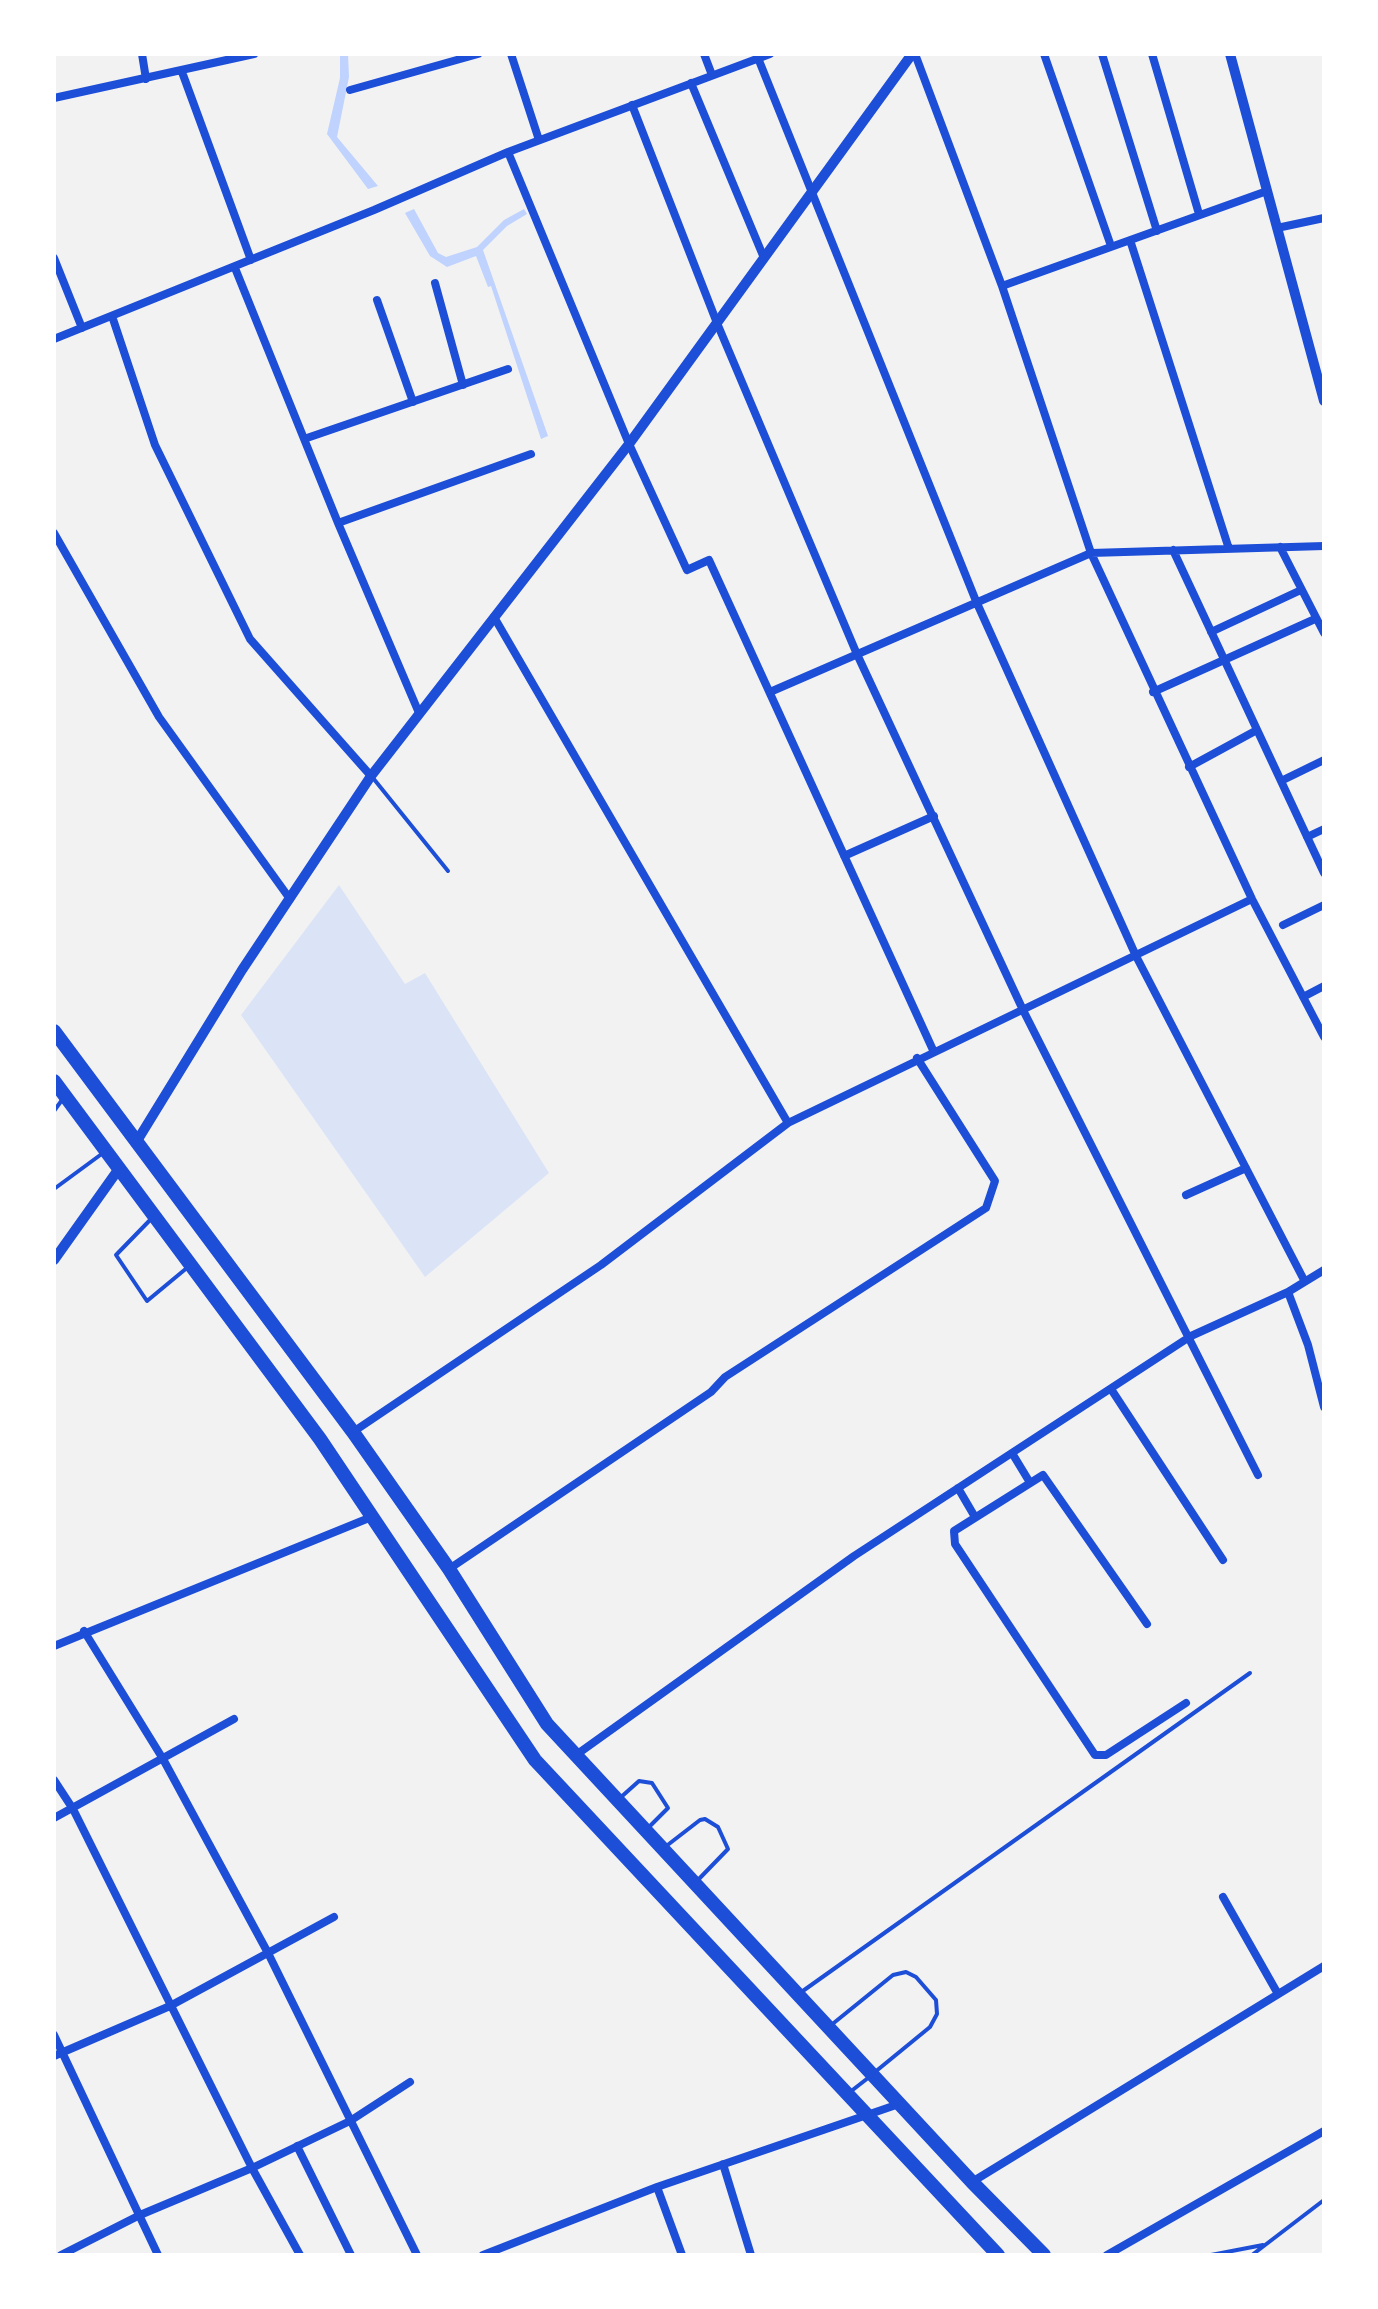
<!DOCTYPE html>
<html>
<head>
<meta charset="utf-8">
<style>
	body { margin:0 }
	#map { position:relative; width:1378px; height:2309px; overflow:hidden; background:#f2f2f2; font-family:Literata,serif }
	canvas { display:block }
	.frame { position:absolute; inset:0; border:56px solid #fff; pointer-events:none }
</style>
</head>
<body>
<div id="map">
<canvas width="1378" height="2309"></canvas>
<div class="frame"></div>
</div>
<script>
const ctx = document.querySelector('canvas').getContext('2d');
ctx.lineJoin = 'round';
function paint(path, color) { ctx.fillStyle = color; ctx.fill(path, 'evenodd'); }
const toPath = rows => new Path2D(rows.map(r => 'M' + r).join(''));
function trace(path, color, width, dash) { ctx.strokeStyle = color; ctx.lineWidth = width; ctx.lineCap = dash ? 'butt' : 'round'; ctx.setLineDash(dash || []); ctx.stroke(path); }
const green = toPath([
	[339,885,405,984,425,973,549,1173,425,1277,241,1015]
]);
const water = toPath([
	[340,54,348,54,349,77,337,137,378,186,368,189,327,134,340,78],
	[414,209,438,253,446,257,477,247,504,220,524,209,527,214,507,226,483,250,548,436,541,439,491,286,488,287,476,256,447,267,430,256,405,213]
]);
const service = toPath([
	[373,778,448,871],
	[54,1111,62,1100],
	[54,1189,103,1153],
	[151,1219,116,1255,147,1301,188,1267],
	[620,1798,639,1781,652,1783,668,1808,648,1828],
	[665,1847,700,1820,705,1819,718,1827,728,1849,696,1882],
	[800,1993,1250,1673],
	[830,2026,893,1975,906,1972,916,1977,936,2000,937,2014,930,2027,875,2072],
	[850,2092,868,2078],
	[1211,2255,1263,2245],
	[1252,2255,1324,2200]
]);
const minor = toPath([
	[142,54,146,79],
	[511,54,539,140],
	[704,54,712,75],
	[915,54,1002,286,1091,553,1252,899,1324,1037],
	[1044,54,1111,246],
	[1102,54,1157,231],
	[1152,54,1199,214],
	[758,58,976,601,1136,956,1304,1280],
	[182,72,251,260],
	[691,83,764,258],
	[350,90,478,54],
	[54,98,254,54],
	[632,105,717,323,856,652,1023,1010,1258,1475],
	[508,152,629,444,687,570,709,560,933,1050],
	[1277,228,1324,218],
	[1130,240,1229,549],
	[54,258,82,328],
	[235,268,338,523,419,713],
	[435,283,463,385],
	[1002,286,1267,191],
	[377,300,413,402],
	[112,316,155,445,250,639,371,776],
	[54,339,374,210,508,152,770,54],
	[304,439,508,369],
	[338,523,531,454],
	[54,533,159,717,290,899],
	[1280,547,1324,633],
	[1173,550,1324,873],
	[494,617,788,1123],
	[1211,632,1301,590],
	[770,692,1091,553,1324,546],
	[1153,692,1315,619],
	[1189,767,1257,730],
	[1281,781,1324,760],
	[1307,837,1324,829],
	[844,856,934,816],
	[1283,925,1324,905],
	[1303,997,1324,986],
	[1186,1195,1246,1168],
	[1288,1292,1308,1345,1324,1407],
	[1111,1389,1223,1560],
	[353,1432,601,1265,788,1123,1252,899],
	[1012,1453,1029,1481],
	[958,1488,975,1517],
	[449,1569,711,1392,725,1377,986,1208,995,1181,917,1058],
	[1147,1624,1043,1475,954,1531,955,1544,1095,1755,1106,1755,1186,1703],
	[84,1631,163,1759,268,1953,417,2255],
	[54,1646,374,1516],
	[576,1755,854,1556,1191,1336,1288,1292,1324,1270],
	[54,1780,73,1809,252,2168,300,2255],
	[54,1818,234,1719],
	[1223,1897,1278,1994],
	[54,2035,158,2255],
	[54,2056,170,2006,334,1917],
	[297,2146,351,2255],
	[723,2164,751,2255],
	[972,2182,1324,1966],
	[657,2187,682,2255],
	[61,2255,140,2215,252,2168,350,2121,410,2082],
	[483,2255,657,2187,899,2104],
	[1107,2255,1324,2131]
]);
const tertiary = toPath([
	[1230,54,1324,401],
	[137,1141,242,970,371,776,629,444,912,54],
	[54,1260,118,1170]
]);
const trunk = toPath([
	[54,1031,353,1432,449,1569,547,1724,972,2182,1044,2255],
	[54,1081,320,1439,535,1760,998,2255]
]);
paint(green, '#dbe4f7');
paint(water, '#bfd3fe');
trace(service, '#1d4ed8', 4);
trace(minor, '#1d4ed8', 8);
trace(tertiary, '#1d4ed8', 10);
trace(trunk, '#1d4ed8', 14);
</script>
</body>
</html>
